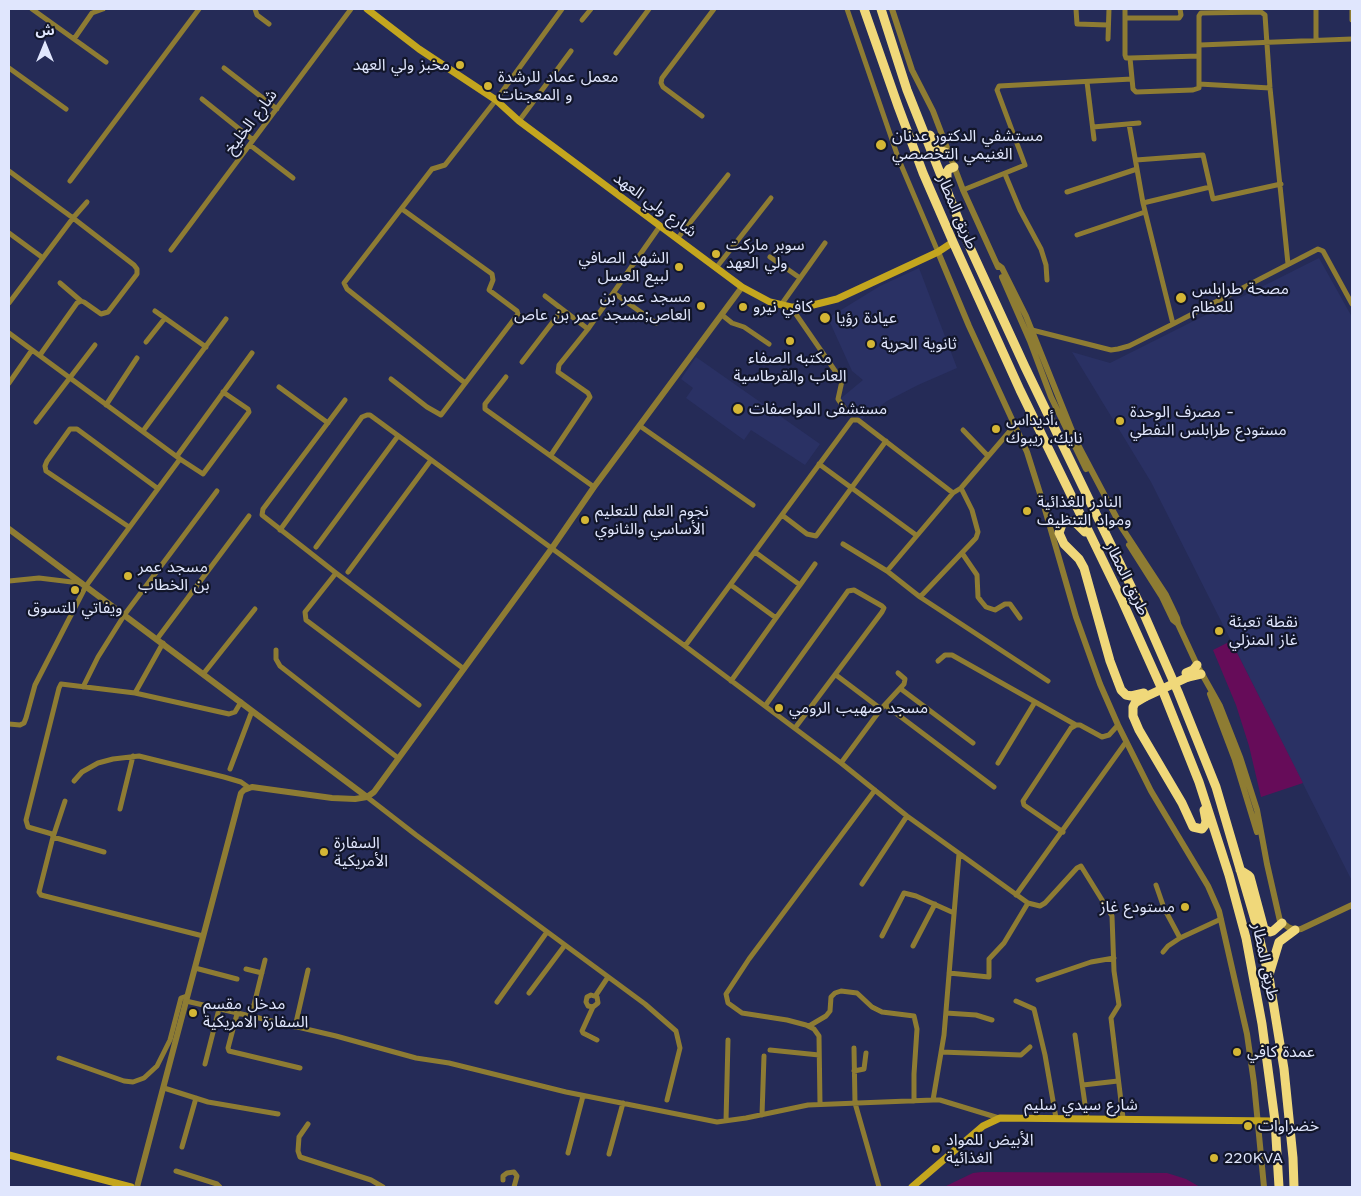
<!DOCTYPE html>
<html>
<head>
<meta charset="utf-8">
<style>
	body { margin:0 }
	#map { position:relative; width:1361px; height:1196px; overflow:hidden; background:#252b57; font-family:"Work Sans","Noto Sans Arabic",sans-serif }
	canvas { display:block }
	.frame { position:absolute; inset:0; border:10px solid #e0e6fd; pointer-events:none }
	.north { position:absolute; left:20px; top:20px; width:50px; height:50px; -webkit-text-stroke:4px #12162a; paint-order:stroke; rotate:0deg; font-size:14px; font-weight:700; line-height:20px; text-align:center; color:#e0e6fd }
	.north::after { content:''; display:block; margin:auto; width:18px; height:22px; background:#e0e6fd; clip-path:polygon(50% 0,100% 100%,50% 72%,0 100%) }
</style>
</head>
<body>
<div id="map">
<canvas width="1361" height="1196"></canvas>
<div class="frame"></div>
<div class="north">ش</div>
</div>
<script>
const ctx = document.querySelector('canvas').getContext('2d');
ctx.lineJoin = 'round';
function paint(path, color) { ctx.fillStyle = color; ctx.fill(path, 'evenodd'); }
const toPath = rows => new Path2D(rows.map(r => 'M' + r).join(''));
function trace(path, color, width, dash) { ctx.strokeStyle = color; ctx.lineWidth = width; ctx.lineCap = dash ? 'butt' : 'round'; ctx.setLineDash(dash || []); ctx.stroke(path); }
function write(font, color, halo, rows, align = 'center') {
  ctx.font = font + ' "Work Sans","Noto Sans Arabic",sans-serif'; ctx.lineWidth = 4.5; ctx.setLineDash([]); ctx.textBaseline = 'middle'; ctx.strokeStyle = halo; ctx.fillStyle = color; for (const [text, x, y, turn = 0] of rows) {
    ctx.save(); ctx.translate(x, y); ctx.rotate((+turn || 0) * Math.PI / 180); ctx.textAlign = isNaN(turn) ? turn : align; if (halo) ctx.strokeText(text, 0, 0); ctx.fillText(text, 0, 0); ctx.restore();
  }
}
const built = toPath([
	[1319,258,1352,317,1352,881,1151,482,1072,352,1110,363],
	[919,268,957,368,918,385,887,401,861,420,840,399,863,380,852,371,828,318,880,286],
	[696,357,820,444,805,465,751,430,744,440,686,398,693,388,681,379]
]);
const green = toPath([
	[1231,641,1303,783,1261,797,1249,746,1236,705,1213,650],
	[982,1172,1167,1173,1186,1179,1200,1187,944,1187,973,1173]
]);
const minor = toPath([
	[32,9,106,62],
	[255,9,257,15,269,24],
	[847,9,899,160,938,252],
	[1076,9,1077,24,1108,25],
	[1125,9,1125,55,1126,58,1130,58,1133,89,1136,92,1193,90,1199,88,1199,16,1201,13,1261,12,1265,15,1270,88,1288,264],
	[1316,9,1316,40],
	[1352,9,1352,20],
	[1125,18,1179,18,1181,15,1180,9],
	[582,20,591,9],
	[74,39,92,13,103,9],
	[1108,39,1109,9],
	[1200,45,1352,39],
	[616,53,649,9],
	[1130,58,1199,56],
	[9,68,66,109],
	[224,68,277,109],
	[1087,82,1094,139],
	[1199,84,1270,88],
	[202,99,253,140],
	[702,116,663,87,661,83,662,78,714,9],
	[519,121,571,51],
	[1129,124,1143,203,1173,324],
	[1093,127,1139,123],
	[250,145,293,178],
	[1136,160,1203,155,1213,199,1281,184],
	[9,171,73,218,87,202],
	[1005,174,1020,210,1041,249,1046,265,1047,280],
	[70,181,199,9],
	[963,190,1025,165,997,90,999,86,1132,79],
	[1067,192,1137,169],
	[1143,203,1210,187],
	[9,233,43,258],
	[1077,235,1145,212],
	[677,239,728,175],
	[171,250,351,9],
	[770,257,800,278],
	[716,268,771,198],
	[60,283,81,301],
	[614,293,656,323],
	[545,296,588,329],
	[9,303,73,218,134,265,137,269,137,274,108,312,101,314,84,302,81,301,77,303,40,355],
	[781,305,825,243],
	[791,307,840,378,842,381,838,399,844,408],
	[155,311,206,347],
	[722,315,732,323,744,327,769,344],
	[1029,332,1032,330,1111,350,1118,349,1129,346,1173,324,1318,249,1323,251,1352,304],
	[9,333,180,459,203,474,249,412,248,409,223,392],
	[146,342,165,318],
	[522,362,562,310],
	[506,377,485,404,485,409,594,487],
	[391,379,427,407,441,415,518,314,517,311,489,290,493,280,492,274,402,209],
	[9,383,32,350],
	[465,383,347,289,344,283,432,169,445,165,496,100,562,9],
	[279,387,328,423],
	[345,400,263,509,262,515,336,573,464,669],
	[106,405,137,358],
	[36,422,95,345],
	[640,426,753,505],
	[963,430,988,456],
	[143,431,226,319],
	[551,455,590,397,588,393,558,372,559,365,588,329,660,226],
	[177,456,252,353],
	[819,464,916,535],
	[782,515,807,534,816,536,886,441],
	[129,527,46,471,45,466,47,461,70,429,77,429,157,488],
	[280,530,362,417,367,415,370,415,685,646,841,763,907,816,1028,903,1040,906,1045,903,1077,868,1081,866,1112,916,1114,971,1119,1005,1111,1018,1123,1118],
	[843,544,887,571,920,597,1048,681],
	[316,547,398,436],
	[755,552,800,585,776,618],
	[962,553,977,575,978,597,981,601,986,607,995,610,1005,604,1010,604,1020,618],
	[887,571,953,493,961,488,1015,425],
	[348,572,431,460],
	[336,573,305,612,306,620,419,705],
	[9,581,39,578,80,583],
	[731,585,776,618,731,681],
	[800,585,815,564],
	[920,597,976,538,978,532,972,510,961,488],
	[157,639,249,516],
	[685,646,852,420,858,420,953,493],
	[276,650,276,659,280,666,398,758],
	[938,661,945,655,952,655,1076,725],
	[204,673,255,609],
	[836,675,881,709],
	[83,687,98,657,125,614,217,491],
	[901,689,973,743],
	[135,693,163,643],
	[885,705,994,787],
	[765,706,848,591,854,590,882,606,884,608,882,612,795,728],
	[9,724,20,725,24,723,26,718,35,685,86,586,180,459],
	[841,763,881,709,904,684,905,679,898,673],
	[998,763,1035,702],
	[230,769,252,711],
	[74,781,82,772,98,763,113,759,139,756,224,777,241,782,248,787],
	[367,797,416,835,645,1004,676,1031,680,1048,667,1100],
	[65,801,53,837,104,852],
	[120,809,133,756],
	[1063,832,1024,805,1023,801,1071,728,1076,725,1080,725,1102,737,1109,735,1118,725],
	[862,884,907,816],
	[1156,885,1164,908,1180,938],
	[1016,895,1126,742],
	[203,936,41,895,39,892,53,837,52,834,28,827,26,820,59,688,61,684,135,693,229,714,235,712,241,702],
	[882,936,904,893,916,896,954,913],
	[913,946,935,904],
	[1163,952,1168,946,1180,938,1221,919],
	[195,968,237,979],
	[246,969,262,973],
	[949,973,989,977,989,959,1004,943,1028,903],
	[1038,980,1091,962,1114,958],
	[529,993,565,945],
	[596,995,608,977],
	[186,1001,336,1036,416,1058,449,1063,566,1092,717,1122,746,1118,808,1105,933,1100,940,1100,999,1118],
	[1016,1001,1034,1009,1045,1055,1056,1118],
	[497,1002,547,932],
	[593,1007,588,1006,586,1002,587,997,591,995,597,997,598,1003,593,1007,582,1031,583,1033,597,1040],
	[946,1013,976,1015,992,1020],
	[237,1014,228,1048,229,1051,300,1068],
	[251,1017,265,960],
	[809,1026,826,1016,830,1011,831,997,835,993,841,991,857,993,872,1007,882,1012,914,1016,917,1029,914,1074,914,1101],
	[295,1027,308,970],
	[1075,1035,1087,1118],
	[854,1048,855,1103,879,1187],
	[770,1050,819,1055],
	[941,1052,1021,1055,1030,1047],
	[59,1058,124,1081,133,1082,144,1078,157,1066,170,1040,181,998,187,996],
	[205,1064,219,1009],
	[854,1071,864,1069,866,1053],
	[1083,1085,1118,1081],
	[164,1088,208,1102,278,1114],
	[933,1100,944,1035,959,854],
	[820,1104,819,1036,814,1029,806,1025,787,1020,742,1013,728,1003,726,994,749,959,875,790],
	[762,1115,764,1056],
	[726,1121,728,1040],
	[308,1124,299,1137,298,1151,300,1157,371,1180,383,1187],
	[182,1147,196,1098],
	[568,1153,583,1096],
	[609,1154,623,1103],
	[176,1171,217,1184,220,1187],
	[503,1180,503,1176,507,1173,514,1172,517,1176,514,1187]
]);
const tertiary = toPath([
	[892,9,912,70,933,111,963,190,998,267],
	[938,252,969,326,1027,452,1044,506,1076,617,1100,684,1118,725,1151,791,1208,886,1219,911,1247,1034,1254,1083,1264,1187],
	[998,265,1002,268,1026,316,1077,443,1122,528,1166,595,1177,618,1178,624,1197,665,1220,706,1240,757,1257,810,1267,864,1280,921,1288,927,1295,930,1301,929,1352,905],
	[1002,277,1030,341,1051,397,1086,469],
	[9,529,367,797,374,792,552,548,594,487,742,287],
	[1129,545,1162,597,1173,620,1178,624],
	[1210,694,1235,760,1257,832],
	[137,1187,241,793,244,790,252,787,332,798,355,799,367,797]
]);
const secondary = toPath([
	[367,9,419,49,496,100,519,121,742,287,770,302,791,307,805,307,837,299,938,252,953,242],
	[9,1155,131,1187],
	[912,1187,983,1126,1000,1118,1275,1121]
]);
const trunk = toPath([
	[864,9,898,106,923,173,953,242,1020,390,1121,598,1164,694,1199,782,1229,875,1246,938,1262,1024,1275,1121,1279,1187],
	[881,9,907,90,967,241,1025,367,1140,605,1178,692,1216,787,1255,920,1269,977,1284,1069,1293,1158,1294,1187],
	[930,135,939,150,950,154],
	[947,183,947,172,949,169,954,167],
	[1085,532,1076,523,1067,521,1062,524,1059,533,1064,544,1079,559,1084,568,1110,661,1121,690,1126,695,1131,696,1144,693],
	[1186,673,1193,670,1197,665],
	[1188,677,1201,674],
	[1145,697,1135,703,1133,707,1133,716,1139,730,1182,803,1193,827,1202,829,1205,825,1206,821,1204,810],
	[1240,870,1248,875,1250,877,1264,929,1270,932,1273,931,1282,923],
	[1269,975,1279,942,1295,930]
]);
const trunkBridge = toPath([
	[1145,697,1188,677]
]);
const markers = [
	[460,65,5,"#d4b635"],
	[488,86,5,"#d4b635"],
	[881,145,6,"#d4b635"],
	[716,254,5,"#d4b635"],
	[679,267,5,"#d4b635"],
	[1181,298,6,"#d4b635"],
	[701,306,5,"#d4b635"],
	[743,307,5,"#d4b635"],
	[825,318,6,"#d4b635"],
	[790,341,5,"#d4b635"],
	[871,344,5,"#d4b635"],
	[738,409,6,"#d4b635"],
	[1120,421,5,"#d4b635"],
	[996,429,5,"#d4b635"],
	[1027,511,5,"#d4b635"],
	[585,520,5,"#d4b635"],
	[128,576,5,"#d4b635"],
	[75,590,5,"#d4b635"],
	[1219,631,5,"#d4b635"],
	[779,708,5,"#d4b635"],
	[324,852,5,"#d4b635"],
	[1185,907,5,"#d4b635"],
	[193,1013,5,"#d4b635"],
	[1237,1052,5,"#d4b635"],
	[1248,1126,5,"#d4b635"],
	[936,1149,5,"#d4b635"],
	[1214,1158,5,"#d4b635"]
];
const poiNames = [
	["مخبز ولي العهد",450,65,"right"],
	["معمل عماد للرشدة",498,77],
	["و المعجنات",498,95],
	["مستشفي الدكتور عدنان",892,136],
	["الغنيمي التخصصي",892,154],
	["سوبر ماركت",726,245],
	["ولي العهد",726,263],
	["الشهد الصافي",669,258,"right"],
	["لبيع العسل",669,276,"right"],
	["مصحة طرابلس",1192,289],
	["للعظام",1192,307],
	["مسجد عمر بن",691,297,"right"],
	["العاص;مسجد عمر بن عاص",691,315,"right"],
	["كافي نيرو",753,307],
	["عيادة رؤيا",836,318],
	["ثانوية الحرية",881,344],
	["مكتبه الصفاء",790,358,"center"],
	["العاب والقرطاسية",790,376,"center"],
	["مستشفى المواصفات",749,409],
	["مصرف الوحدة -",1130,412],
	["مستودع طرابلس النفطي",1130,430],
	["أديداس،",1006,420],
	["نايك، ريبوك",1006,438],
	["النادر للغذائية",1037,502],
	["ومواد التنظيف",1037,520],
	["نجوم العلم للتعليم",595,511],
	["الأساسي والثانوي",595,529],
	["مسجد عمر",138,567],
	["بن الخطاب",138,585],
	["ويفاتي للتسوق",75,608,"center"],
	["نقطة تعبئة",1229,622],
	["غاز المنزلي",1229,640],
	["مسجد صهيب الرومي",789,708],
	["السفارة",334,843],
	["الأمريكية",334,861],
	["مستودع غاز",1175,907,"right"],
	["مدخل مقسم",203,1004],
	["السفارة الامريكية",203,1022],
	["عمدة كافي",1247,1052],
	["خضراوات",1258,1126],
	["الأبيض للمواد",946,1140],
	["الغذائية",946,1158],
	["220KVA",1224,1158]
];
const streetNames = [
	["شارع الخليخ",251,122,-53],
	["شارع ولي العهد",655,205,36],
	["طريق المطار",957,212,67],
	["طريق المطار",1127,579,64],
	["طريق المطار",1265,962,78],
	["شارع سيدي سليم",1081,1105]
];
paint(built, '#2a3164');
paint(green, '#660c59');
trace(minor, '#8e7c33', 5);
trace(tertiary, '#8e7c33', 6);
trace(secondary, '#c4a61e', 7);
trace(trunk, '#f0d87a', 9);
trace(trunkBridge, '#f0d87a', 9);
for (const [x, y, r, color] of markers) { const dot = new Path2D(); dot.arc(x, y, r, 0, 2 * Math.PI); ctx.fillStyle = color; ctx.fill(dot); trace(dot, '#12162a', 2); }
write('16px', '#e0e6fd', '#12162a', poiNames, 'left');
write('16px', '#e0e6fd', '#12162a', streetNames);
</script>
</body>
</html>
